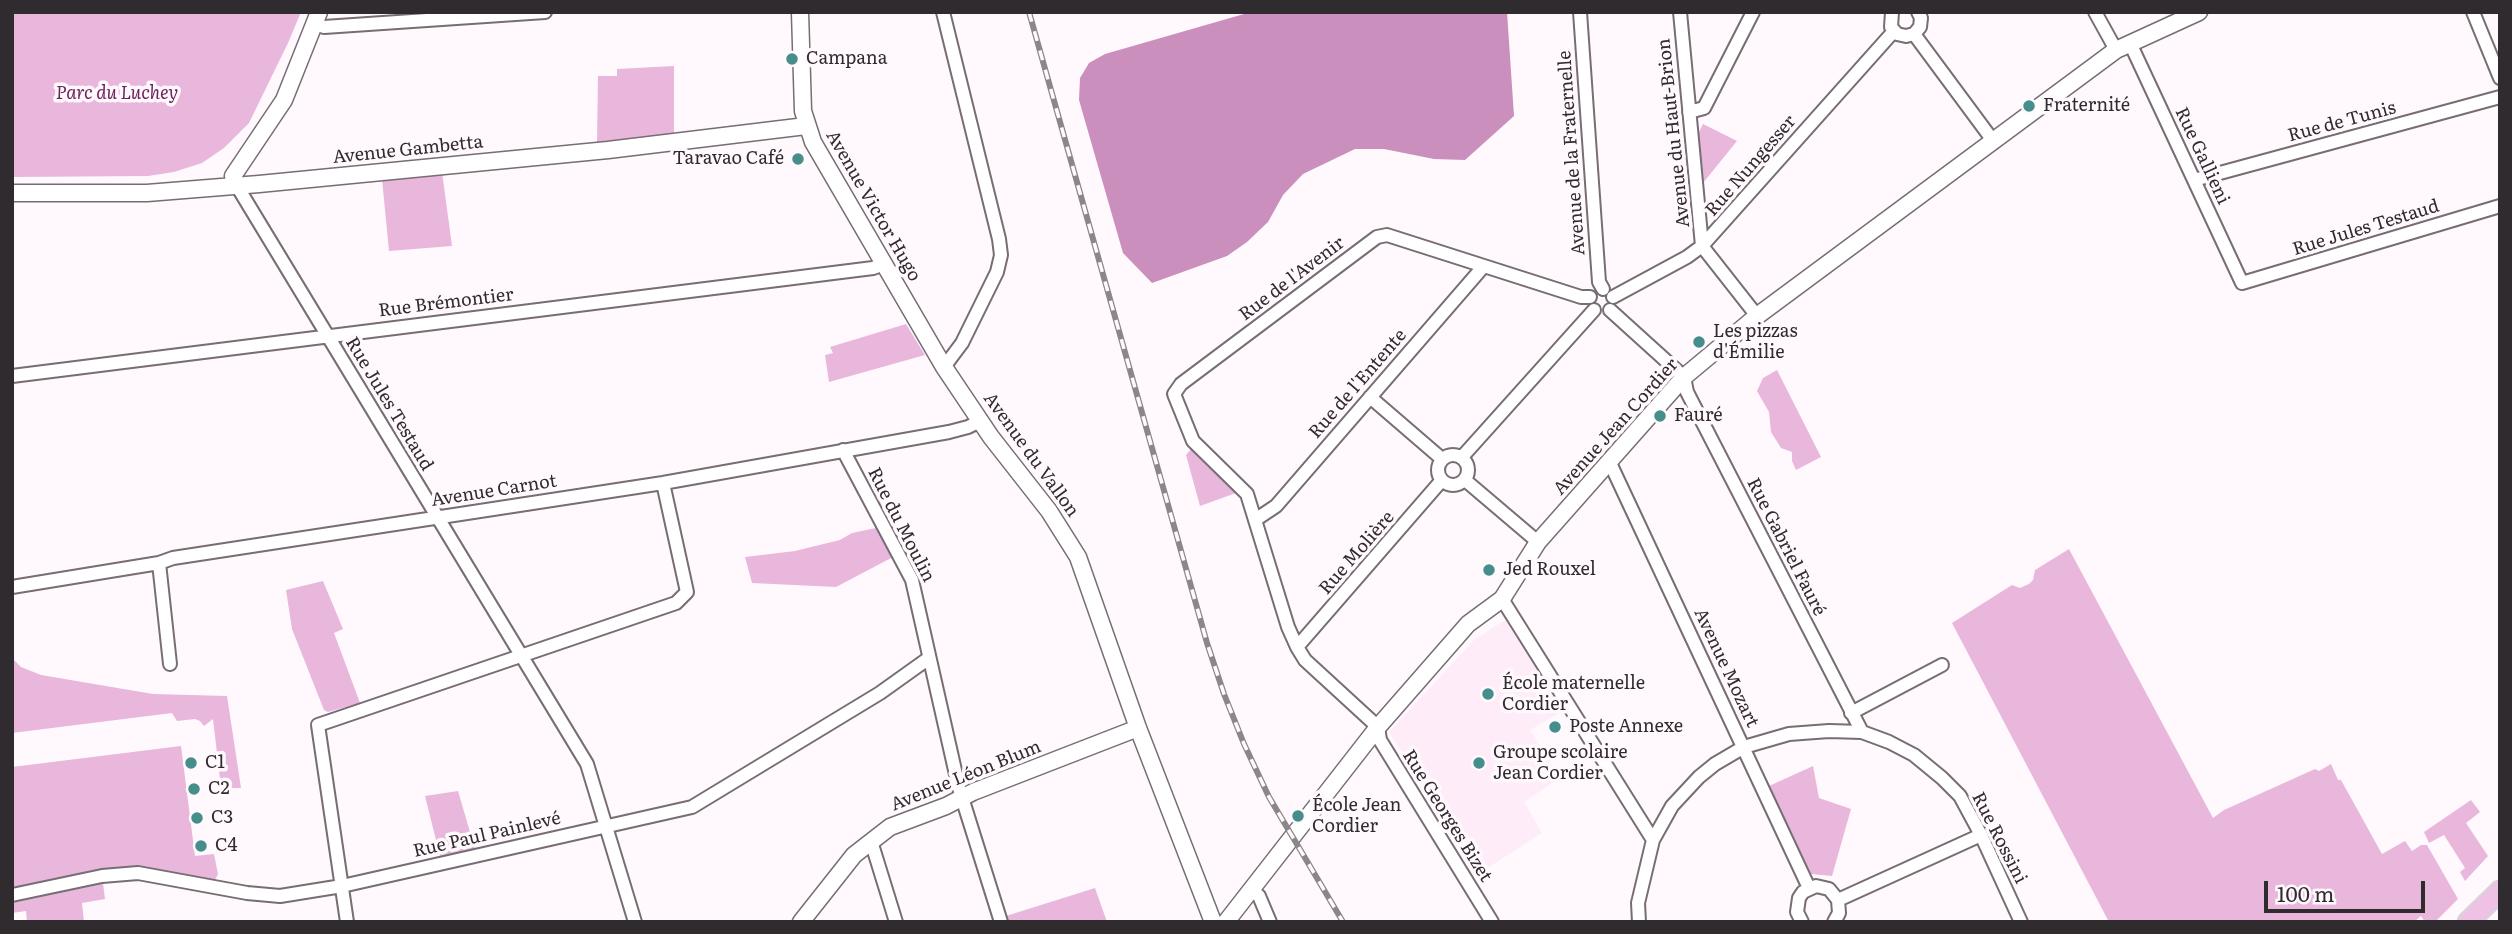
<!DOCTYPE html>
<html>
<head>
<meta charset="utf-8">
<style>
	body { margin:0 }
	#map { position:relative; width:2512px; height:934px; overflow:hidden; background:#fff8fd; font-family:Literata,serif }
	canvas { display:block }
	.frame { position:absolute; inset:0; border:14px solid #302b2f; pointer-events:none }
	.scale { position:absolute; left:2264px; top:881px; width:161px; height:32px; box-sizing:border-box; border:4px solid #302b2f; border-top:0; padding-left:9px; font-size:21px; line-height:24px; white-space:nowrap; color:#302b2f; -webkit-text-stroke:5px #fff8fd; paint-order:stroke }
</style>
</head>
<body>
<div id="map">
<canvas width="2512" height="934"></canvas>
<div class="frame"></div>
<div class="scale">100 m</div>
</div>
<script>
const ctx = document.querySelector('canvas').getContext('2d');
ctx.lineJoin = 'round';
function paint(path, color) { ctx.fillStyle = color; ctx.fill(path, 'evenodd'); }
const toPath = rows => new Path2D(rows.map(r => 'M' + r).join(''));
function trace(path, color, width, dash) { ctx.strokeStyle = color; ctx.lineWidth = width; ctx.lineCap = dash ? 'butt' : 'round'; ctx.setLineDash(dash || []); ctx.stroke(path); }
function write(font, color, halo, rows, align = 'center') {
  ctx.font = font + ' Literata,serif'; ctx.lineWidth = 7; ctx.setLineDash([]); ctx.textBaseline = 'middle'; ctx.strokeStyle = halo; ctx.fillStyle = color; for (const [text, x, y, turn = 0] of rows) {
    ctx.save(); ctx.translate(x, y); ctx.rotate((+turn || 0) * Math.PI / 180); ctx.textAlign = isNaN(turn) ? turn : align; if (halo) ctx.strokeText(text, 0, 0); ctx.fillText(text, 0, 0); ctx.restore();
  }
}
const built = toPath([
	[1505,620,1563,711,1530,730,1560,778,1524,802,1542,833,1478,874,1389,732,1474,640]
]);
const green = toPath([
	[12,12,301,12,288,43,249,123,224,148,202,163,174,172,148,176,12,177],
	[674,66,674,134,597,143,598,76,617,76,617,69],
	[1703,124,1737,141,1703,183,1697,136],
	[442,172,452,246,389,251,382,179],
	[906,324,925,355,829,382,825,355,833,353,830,347],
	[1777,370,1821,457,1796,470,1792,461,1792,452,1781,448,1771,432,1769,412,1757,391,1763,378],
	[1191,449,1236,493,1200,506,1186,455],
	[876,528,893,557,836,587,752,583,745,557,795,551,840,540,852,533],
	[2069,549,2213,818,2224,810,2315,769,2319,771,2331,764,2338,780,2341,780,2382,854,2405,841,2412,851,2421,845,2427,845,2458,899,2435,922,2425,922,2421,916,2414,922,2109,922,1952,623,2012,585,2020,588,2029,584,2033,580,2035,570],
	[323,581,343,629,334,633,360,703,328,712,324,710,292,629,286,590],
	[12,658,21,667,41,675,153,694,227,696,241,788,221,788,213,719,204,726,200,721,195,719,177,721,172,713,12,733],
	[181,746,195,856,214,854,218,874,215,880,208,881,155,869,126,868,12,889,12,767],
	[1813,766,1819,798,1851,809,1832,876,1811,874,1769,786],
	[458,791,475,849,440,856,425,796],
	[2471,800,2480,812,2466,823,2488,856,2465,881,2460,872,2465,868,2444,835,2429,843,2424,832],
	[103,883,105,899,82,903,84,922,27,922,26,911,12,913,12,902],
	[1095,888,1107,922,1008,922,1006,916]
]);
const water = toPath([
	[1251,12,1507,12,1514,116,1465,160,1434,159,1384,149,1355,149,1303,174,1283,195,1268,222,1247,242,1227,256,1152,283,1123,253,1079,100,1080,78,1089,63,1105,54]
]);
const minor = toPath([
	[943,12,999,239,1001,255,997,272,962,343,944,367],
	[1580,12,1599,282,1603,289],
	[1680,12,1702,246,1757,316],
	[1892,12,1891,27,1897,34,1906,36,1914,34,1920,27,1921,18,1918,12],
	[2095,12,2116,50],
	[2473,12,2500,78],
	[315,24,324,27,545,12],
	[1914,34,1994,142],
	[2130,43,2242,283,2500,206],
	[1689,112,1704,108,1753,12],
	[2194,180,2500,97],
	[237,186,587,764,635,922],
	[1613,297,1687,257,1702,246,1894,31],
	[1610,310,1684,377,1687,392,1862,732],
	[12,376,873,268,884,264],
	[1370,397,1442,459],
	[843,450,912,580,959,788,1001,922],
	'1438 470a15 15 0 1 1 30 0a15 15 0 1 1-30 0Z',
	[1462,457,1594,310],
	[1610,463,1809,888],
	[1465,480,1538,542],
	[1255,520,1276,506,1483,267],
	[159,563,170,664],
	[12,587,159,563,173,558,663,483,949,432,968,427,980,421],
	[1502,599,1653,840],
	[1297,647,1442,480],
	[1851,713,1942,665],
	[871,841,896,922],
	[1251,889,1259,896,1270,922],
	[12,895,102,876,138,873,247,893,280,896,342,886,692,807,880,693,929,658],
	[1838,900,1981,835],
	[347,922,318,725,676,603,687,592,663,483],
	[1492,922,1380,740,1378,727,1305,660,1297,647,1288,627,1247,494,1193,441,1174,394,1181,384,1377,237,1387,235,1581,297,1590,297],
	[1639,922,1638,903,1653,840,1672,806,1699,777,1715,764,1744,747,1789,734,1829,731,1862,732,1889,742,1914,755,1942,778,1960,796,1981,835,2021,922],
	[1802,922,1797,912,1799,898,1803,892,1816,886,1829,889,1838,900,1839,913,1834,922]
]);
const tertiary = toPath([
	[800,12,803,111,813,142,944,367,991,437,1049,511,1078,557,1138,728,1213,922],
	[237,186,233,176,284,100,319,12],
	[12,193,147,193,259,184,608,150,806,126],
	[801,922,854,855,890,827,946,806,973,792,1138,728],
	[1226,922,1378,727,1468,624,1502,599,1538,542,1684,377,1757,316,2116,50,2199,12]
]);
const primary = toPath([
	[2468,922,2500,891]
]);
const rail = toPath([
	[1029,12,1207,643,1224,694,1244,744,1269,797,1343,922]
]);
const markers = [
	[792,59,7,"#468e8c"],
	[2029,106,7,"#468e8c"],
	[798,159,7,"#468e8c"],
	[1699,342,7,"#468e8c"],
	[1660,416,7,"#468e8c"],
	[1489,570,7,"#468e8c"],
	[1488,694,7,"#468e8c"],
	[1555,727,7,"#468e8c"],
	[191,763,7,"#468e8c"],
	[1479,763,7,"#468e8c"],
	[194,789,7,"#468e8c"],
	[1298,816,7,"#468e8c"],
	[197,818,7,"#468e8c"],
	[201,846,7,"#468e8c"]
];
const poiNames = [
	["Campana",806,59],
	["Fraternité",2043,106],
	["Taravao Café",784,159,"right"],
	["Les pizzas",1713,332],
	["d'Émilie",1713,353],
	["Fauré",1674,416],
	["Jed Rouxel",1503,570],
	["École maternelle",1502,684],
	["Cordier",1502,705],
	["Poste Annexe",1569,727],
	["Groupe scolaire",1493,753],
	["Jean Cordier",1493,774],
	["C1",205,763],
	["C2",208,789],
	["École Jean",1312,806],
	["Cordier",1312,827],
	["C3",211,818],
	["C4",215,846]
];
const parkNames = [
	["Parc du Luchey",117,94]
];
const streetNames = [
	["Rue de Tunis",2342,122,-15],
	["Avenue du Haut-Brion",1674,133,-96],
	["Avenue Gambetta",408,150,-6],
	["Avenue de la Fraternelle",1572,153,-94],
	["Rue Gallieni",2202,156,65],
	["Rue Nungesser",1751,166,-49],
	["Avenue Victor Hugo",873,206,60],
	["Rue Jules Testaud",2366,228,-17],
	["Rue de l'Avenir",1292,279,-37],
	["Rue Brémontier",446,303,-7],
	["Rue de l'Entente",1358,384,-49],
	["Rue Jules Testaud",389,404,59],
	["Avenue Jean Cordier",1616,427,-48],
	["Avenue du Vallon",1031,455,54],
	["Avenue Carnot",494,491,-9],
	["Rue du Moulin",901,525,63],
	["Rue Gabriel Fauré",1786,547,63],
	["Rue Molière",1357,553,-49],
	["Avenue Mozart",1726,668,65],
	["Avenue Léon Blum",966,776,-22],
	["Rue Georges Bizet",1447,816,58],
	["Rue Paul Painlevé",487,835,-13],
	["Rue Rossini",1999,838,63]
];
paint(built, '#ffecf9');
paint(green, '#e9b7dc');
paint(water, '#cb8fbd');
trace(minor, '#776d74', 16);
trace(tertiary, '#776d74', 19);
trace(primary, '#d6d5d5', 23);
trace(minor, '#fff', 12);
trace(tertiary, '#fff', 16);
trace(primary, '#efc1e4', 19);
trace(rail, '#8c868a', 6);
trace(rail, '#fff8fd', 3.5, [10]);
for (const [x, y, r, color] of markers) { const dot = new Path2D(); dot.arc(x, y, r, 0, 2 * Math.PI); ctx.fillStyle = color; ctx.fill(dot); trace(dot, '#fff8fd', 2.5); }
write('18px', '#302b2f', '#fff8fd', poiNames, 'left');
write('italic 18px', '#6c245f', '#fff8fd', parkNames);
write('18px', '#302b2f', '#fff8fd', streetNames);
</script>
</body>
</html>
